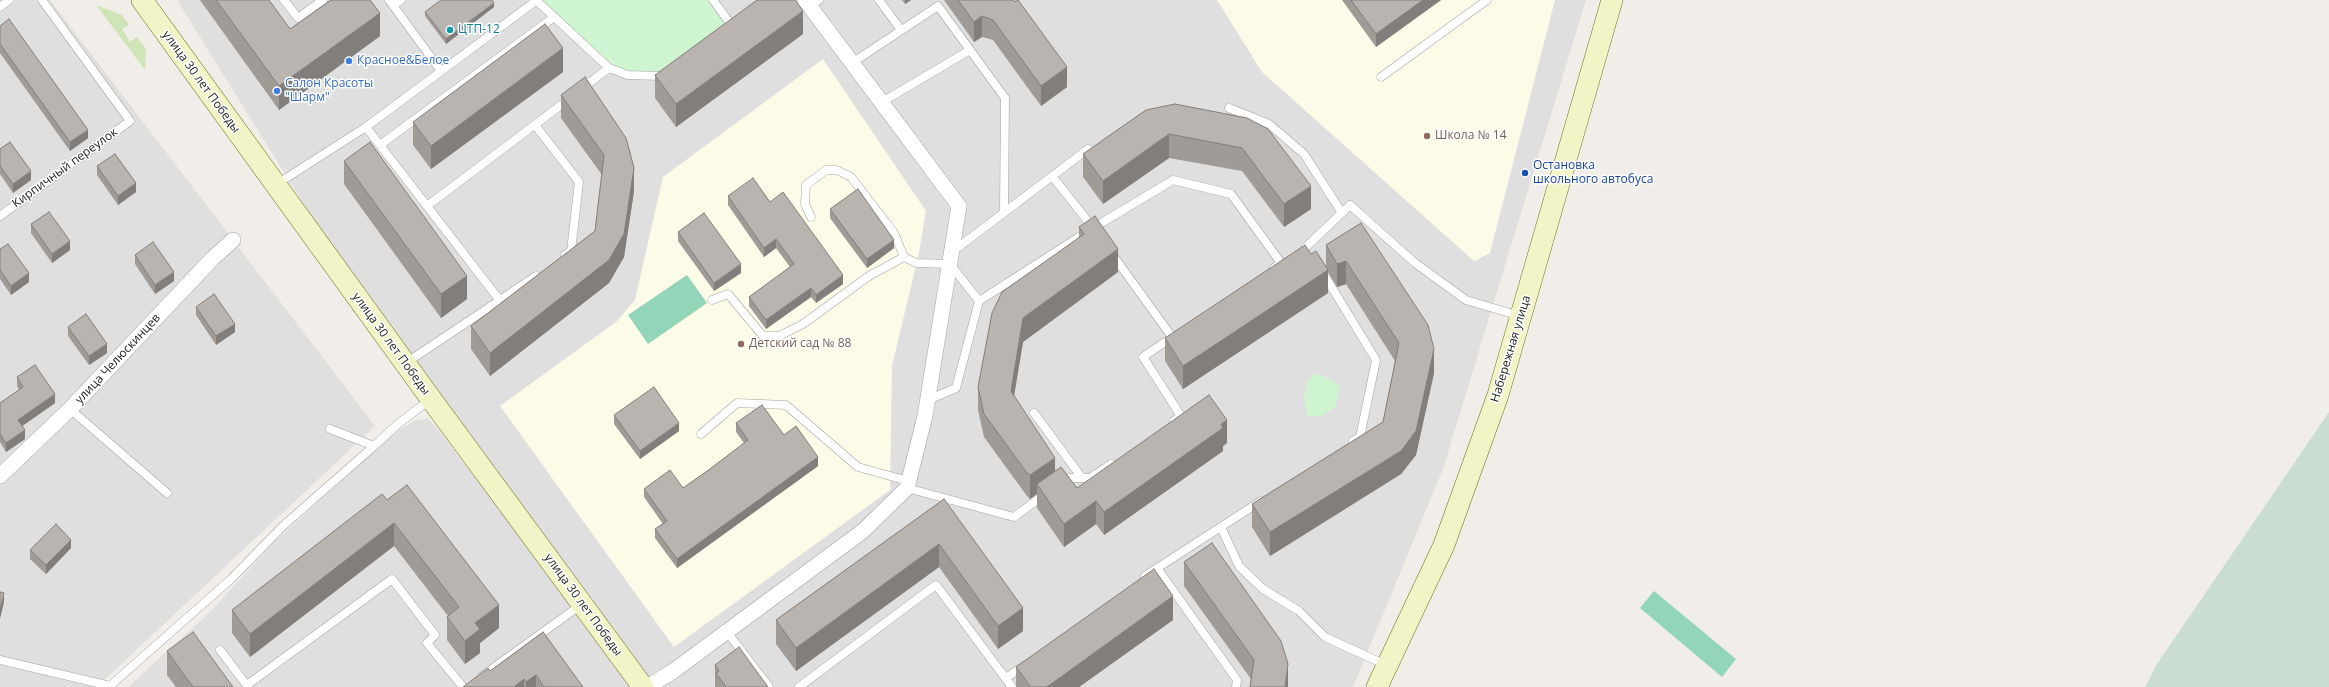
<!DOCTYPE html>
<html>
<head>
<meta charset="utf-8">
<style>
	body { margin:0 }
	canvas { display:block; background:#f1eeea }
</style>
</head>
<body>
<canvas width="2329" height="687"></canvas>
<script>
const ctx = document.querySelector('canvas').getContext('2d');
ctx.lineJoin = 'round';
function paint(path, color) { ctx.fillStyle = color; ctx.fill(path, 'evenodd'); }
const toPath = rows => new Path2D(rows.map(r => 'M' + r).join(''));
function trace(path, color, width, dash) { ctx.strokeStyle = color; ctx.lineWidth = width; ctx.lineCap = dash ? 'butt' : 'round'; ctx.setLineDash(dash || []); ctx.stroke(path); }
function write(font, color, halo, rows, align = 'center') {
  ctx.font = font + ' "Open Sans",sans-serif'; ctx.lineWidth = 3; ctx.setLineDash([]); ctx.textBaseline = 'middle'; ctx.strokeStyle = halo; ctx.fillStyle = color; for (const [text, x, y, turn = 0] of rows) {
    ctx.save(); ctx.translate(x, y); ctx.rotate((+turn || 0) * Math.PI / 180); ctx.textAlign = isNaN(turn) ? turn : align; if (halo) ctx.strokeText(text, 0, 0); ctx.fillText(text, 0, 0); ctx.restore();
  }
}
const residential = toPath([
	[0,0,50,0,375,426,97,687,0,687],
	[177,0,1586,0,1443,469,1353,687,653,687,313,219],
	[428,419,437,428,498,508,629,687,128,687,213,609,272,544,392,435,415,420]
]);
const education = toPath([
	[1217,0,1555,0,1490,253,1474,261,1262,72],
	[823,59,926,211,919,253,892,366,890,490,674,647,500,406,616,322,635,300,663,177]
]);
const grass = toPath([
	[96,5,122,15,129,25,122,29,130,42,137,37,146,49,145,70]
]);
const wetland = toPath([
	[2329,412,2329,687,2145,687,2157,664]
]);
const park = toPath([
	[537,0,713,0,732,26,662,76,628,75,609,68],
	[1313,375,1322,375,1335,382,1340,388,1335,407,1321,416,1308,416,1304,399,1307,383]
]);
const pitch = toPath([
	[687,275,707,303,648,344,628,315],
	[1654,591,1736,659,1722,677,1640,608]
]);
const lane = toPath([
	[284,0,298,18,323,0],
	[389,0,441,71],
	[536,0,609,68,628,75,662,76,664,74],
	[713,0,732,26],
	[879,0,901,30],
	[393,6,401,0],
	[810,6,819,0],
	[0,7,9,0],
	[852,63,938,6,1005,98,1004,212],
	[1381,77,1487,0],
	[581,89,609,68],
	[882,102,970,50],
	[1229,108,1269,124,1304,154,1342,213],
	[535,125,579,182,571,251,565,255],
	[366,127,501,302],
	[380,145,554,17],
	[1052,176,1094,229],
	[277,184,366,127,537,0],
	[427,206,569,99],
	[0,216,130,121,42,0],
	[811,217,805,204,806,185,826,170,837,170,851,177,894,233,904,257,916,263,950,264,979,301],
	[1306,247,1350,205,1415,263,1466,300,1520,316],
	[952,252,1088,149],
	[1112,254,1172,337],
	[1323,273,1376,360,1360,437,1353,441],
	[712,300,728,294,763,336,779,336,803,324,869,276,904,257],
	[1174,336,1143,357,1181,416,1174,421],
	[406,363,536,276],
	[928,400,956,388,979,301,1093,228,1173,180,1231,194,1281,263,1274,268],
	[70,409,167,493],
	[1034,413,1082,478],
	[330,429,374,446,399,423,431,399],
	[701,434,737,403,786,405,858,467,908,481],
	[1061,483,1069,478,1090,478,1111,464],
	[907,488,1014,517,1045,494],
	[1221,527,1239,566,1263,589,1299,611,1325,637,1386,665],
	[1157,568,1237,680,1236,687],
	[1145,576,1261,501],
	[727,632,769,687],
	[220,650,248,687],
	[0,660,110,686],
	[481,677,582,604],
	[1006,678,1025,665],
	[247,685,392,579,435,635,427,643,463,687],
	[110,686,230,580,284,525,374,446],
	[799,687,936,585,1012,687]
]);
const street = toPath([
	[0,476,70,409,213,258,233,240],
	[647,687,672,672,863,531,907,488,925,416,959,206,805,0]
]);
const secondary = toPath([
	[142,0,431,399,643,687],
	[1377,687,1444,545,1498,395,1612,0]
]);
const wall = toPath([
	[200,0,269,0,290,29,380,36,279,110],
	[902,0,911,0,905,4],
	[944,0,1014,0,1067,87,1041,106,993,40,982,37,974,42],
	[1342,0,1441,0,1376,47],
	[494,7,446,44,425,16,425,12],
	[0,26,88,138,70,151,0,53],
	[803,34,676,127,655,98,655,75],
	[563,72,431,169,413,145,413,122],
	[561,95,634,191,624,257,609,283,490,376,471,349,471,326,595,231,602,175,561,118],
	[1146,110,1247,118,1311,209,1284,227,1242,171,1169,158,1103,204,1083,177,1083,154],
	[0,149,31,180,13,193,0,174],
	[344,161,467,299,441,318,344,184],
	[97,166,136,192,118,205,97,175],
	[728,196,770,202,843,284,816,303,811,297,766,329,749,306,749,297,790,267,776,248,764,257,728,205],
	[830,209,894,248,867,268,830,218],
	[1361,223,1434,373,1416,455,1401,474,1270,556,1252,527,1252,504,1383,422,1395,361,1346,284,1337,287,1328,272,1328,293,1183,389,1165,361,1165,338,1311,254,1326,266,1326,245],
	[31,224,70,250,52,263,31,233],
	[1079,227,1118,272,1023,342,1014,396,1055,471,1077,488,1227,443,1223,446,1223,451,1104,535,1096,524,1064,547,1037,508,1037,494,1030,499,1027,496,984,437,978,410,978,387,1079,238],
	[678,232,741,273,714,291,678,241],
	[0,249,29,282,11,295,0,279],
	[135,255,174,281,155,294,135,264],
	[196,307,235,332,216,345,196,315],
	[68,327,107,353,89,365,68,336],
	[17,377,55,403,22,426,25,439,6,452,0,442,0,403,19,390,17,386],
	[614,415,679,431,640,459,614,424],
	[736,423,784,435,818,466,677,568,655,538,655,529,663,524,644,497,644,489,683,488,710,469,744,443,736,432],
	[944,499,1023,631,998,649,939,567,796,671,776,644,776,620],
	[387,500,499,628,480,643,480,653,465,664,447,640,447,617,448,616,394,546,250,657,232,633,232,610],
	[71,548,46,574,30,559,30,550],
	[1184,562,1288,687,1251,679,1184,586],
	[1173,620,1079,687,1016,687,1016,667],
	[543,632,583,687,463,687,490,671],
	[167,651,233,687,176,687,167,675],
	[715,665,768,687,715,687]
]);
const shadedWall = toPath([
	[905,0,911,0,905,4],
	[1423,0,1441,0,1376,47,1376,34],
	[494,3,494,7,446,44,446,39],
	[803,11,803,34,676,127,676,104],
	[380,13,380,36,279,110,279,86],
	[982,16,982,37,974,42,974,22],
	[563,48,563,72,431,169,431,146],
	[1067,67,1067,87,1041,106,1041,86],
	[88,130,88,138,70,151,70,142],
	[1169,134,1169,158,1103,204,1103,181],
	[634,168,634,191,624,257,609,283,490,376,490,353,609,260],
	[31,171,31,180,13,193,13,184],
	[136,183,136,192,118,205,118,196],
	[1311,186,1311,209,1284,227,1284,204],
	[776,239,776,248,764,257,764,248],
	[894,240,894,248,867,268,867,259],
	[70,241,70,250,52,263,52,254],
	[1118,249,1118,272,1023,342,1011,414,1011,391,1023,318],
	[1346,261,1346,284,1337,287,1337,264],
	[741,264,741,273,714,291,714,283],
	[1328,270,1328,293,1183,389,1183,366],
	[174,272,174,281,155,294,155,285],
	[29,273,29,282,11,295,11,286],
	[843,275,843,284,816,303,816,295],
	[467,276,467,299,441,318,441,294],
	[811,288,811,297,766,329,766,320],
	[235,324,235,332,216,345,216,336],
	[107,344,107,353,89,365,89,356],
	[1434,349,1434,373,1416,455,1401,474,1270,556,1270,532,1401,451],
	[55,394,55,403,18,429,18,420],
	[1227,420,1227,443,1223,446,1223,451,1104,535,1104,512],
	[679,423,679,431,640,459,640,451],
	[25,430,25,439,6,452,6,443],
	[818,457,818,466,677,568,677,559],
	[1055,458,1055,481,1037,484,1037,494,1030,499,1030,475],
	[1096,501,1096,524,1064,547,1064,524],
	[394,523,394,546,250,657,250,634],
	[71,540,71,548,46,574,46,565],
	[939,544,939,567,796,671,796,648],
	[4,593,4,602,0,619,0,611],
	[1173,596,1173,620,1079,687,1047,687],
	[499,605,499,628,480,643,480,653,465,664,465,641,475,623],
	[1023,608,1023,631,998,649,998,626],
	[1288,664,1288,687,1285,687],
	[536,675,536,687,526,687,526,682],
	[524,679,524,687,514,687]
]);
const building = toPath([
	[216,0,269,0,290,29,331,0,370,0,380,13,279,86,216,0],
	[441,0,492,0,494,3,446,39,425,12,441,0],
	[757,0,795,0,803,11,676,104,655,75,757,0],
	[958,0,1014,0,1015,2,1018,0,1067,67,1041,86,993,20,982,16,974,22,958,0],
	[1351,0,1423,0,1376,34,1351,0],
	[9,19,88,130,70,142,0,44,0,26,9,19],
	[545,24,563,48,431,146,413,122,545,24],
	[585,77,626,138,634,168,624,234,609,260,490,353,471,326,595,231,604,155,561,95,585,77],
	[1175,104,1247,118,1268,129,1311,186,1284,204,1242,148,1169,134,1103,181,1083,154,1146,110,1175,104],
	[10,142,31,171,13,184,0,166,0,149,10,142],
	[370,142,467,276,441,294,344,161,370,142],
	[115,154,136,183,118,196,97,166,115,154],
	[753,178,770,202,783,192,843,275,816,295,811,288,766,320,749,297,794,264,776,239,764,248,728,196,753,178],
	[858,189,894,240,867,259,830,209,858,189],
	[49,212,70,241,52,254,31,224,49,212],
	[704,213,741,264,714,283,678,232,704,213],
	[1095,216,1118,249,1023,318,1011,391,1055,458,1030,475,1027,473,984,414,978,387,992,313,1002,292,1084,234,1079,227,1095,216],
	[1361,223,1428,325,1434,349,1416,431,1401,451,1270,532,1252,504,1383,422,1399,343,1346,261,1337,264,1326,245,1361,223],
	[153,242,174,272,155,285,135,255,153,242],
	[8,244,29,273,11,286,0,270,0,249,8,244],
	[1305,245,1311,254,1316,251,1328,270,1183,366,1165,338,1305,245],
	[214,294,235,324,216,336,196,307,214,294],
	[86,314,107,344,89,356,68,327,86,314],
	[35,365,55,394,18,420,25,430,6,443,0,434,0,403,23,387,17,377,35,365],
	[654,387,679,423,640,451,614,415,654,387],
	[1209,395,1227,420,1221,424,1223,428,1104,512,1096,501,1064,524,1037,484,1061,467,1077,488,1209,395],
	[762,405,784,435,796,426,818,457,677,559,655,529,667,521,644,489,670,470,683,488,710,469,748,440,736,423,762,405],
	[407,485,499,605,475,623,480,629,465,641,447,617,459,607,394,523,250,634,232,610,382,494,387,500,407,485],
	[944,499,1023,608,998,626,939,544,796,648,776,620,944,499],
	[56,524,71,540,46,565,30,550,56,524],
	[1212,543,1281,641,1288,664,1285,687,1250,687,1254,660,1184,562,1212,543],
	[1154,569,1173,596,1047,687,1031,687,1016,667,1154,569],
	[0,592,4,593,0,611,0,592],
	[193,632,233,687,193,687,167,651,193,632],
	[543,632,583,687,544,687,536,675,526,682,524,679,514,687,463,687,488,668,490,671,543,632],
	[739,647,768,687,726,687,716,673,719,671,715,665,739,647]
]);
const markers = [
	[450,30,4,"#0f9aa8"],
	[349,61,4,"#3f7fe0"],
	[277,91,4,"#3f7fe0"],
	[1427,136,4,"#8d6e63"],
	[1525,173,4,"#1a4fb4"],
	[741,344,4,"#8d6e63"]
];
const cultureNames = [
	["ЦТП-12",458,30]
];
const shopNames = [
	["Красное&Белое",357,61],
	["Салон Красоты",285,84],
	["\"Шарм\"",285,98]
];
const streetNames = [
	["улица 30 лет Победы",201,82,54],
	["Кирпичный переулок",65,168,-36],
	["улица 30 лет Победы",391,344,54],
	["Набережная улица",1511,349,-73],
	["улица Челюскинцев",118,359,-47],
	["улица 30 лет Победы",583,605,54]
];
const educationNames = [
	["Школа № 14",1435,136],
	["Детский сад № 88",749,344]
];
const transitNames = [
	["Остановка",1533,166],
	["школьного автобуса",1533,180]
];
paint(residential, '#e0dfdf');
paint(education, '#fcfbe8');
paint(grass, '#cfe4b7');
paint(wetland, '#c9ddd3');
paint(park, '#cef4d0');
paint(pitch, '#92d5b9');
trace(lane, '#a3a3a3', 9);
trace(street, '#a3a3a3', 16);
trace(secondary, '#686e13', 22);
trace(lane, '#fff', 8);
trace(street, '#fff', 15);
trace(secondary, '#f2f3c6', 21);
paint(wall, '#a09b97');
paint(shadedWall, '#827e7b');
paint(building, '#bab4b0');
trace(building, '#827e7b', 1);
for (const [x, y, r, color] of markers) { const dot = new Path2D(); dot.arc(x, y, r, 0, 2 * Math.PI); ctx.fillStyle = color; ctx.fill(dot); trace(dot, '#fff', 1.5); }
write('12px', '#0d838f', '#fff', cultureNames, 'left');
write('12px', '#366cbe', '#fff', shopNames, 'left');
write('12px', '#222', '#fff', streetNames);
write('12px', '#785e54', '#fff', educationNames, 'left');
write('12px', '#164399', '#fff', transitNames, 'left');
</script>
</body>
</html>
